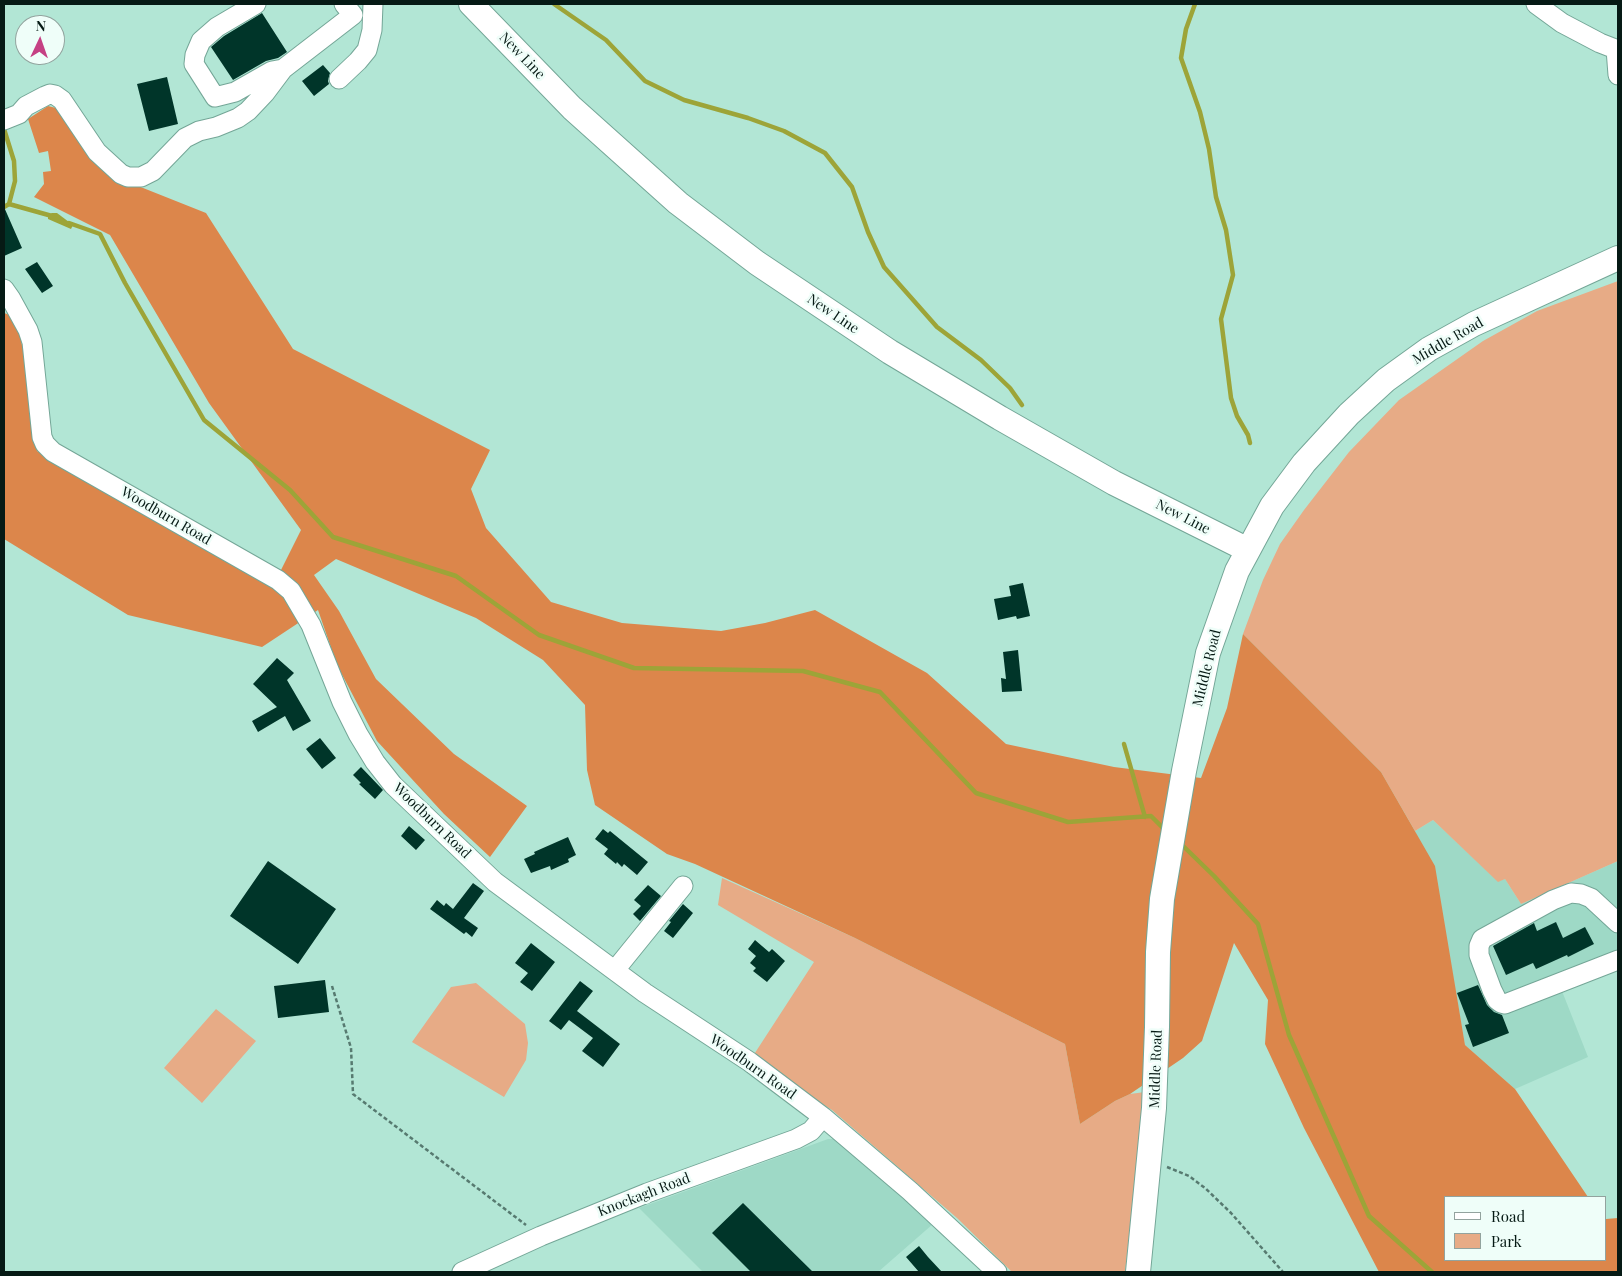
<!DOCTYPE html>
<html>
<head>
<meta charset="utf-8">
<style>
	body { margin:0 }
	#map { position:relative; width:1622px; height:1276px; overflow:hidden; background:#b2e6d5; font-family:"Playfair Display",serif }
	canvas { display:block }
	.frame { position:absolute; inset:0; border:5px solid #061a15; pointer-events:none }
	.legend { position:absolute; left:1444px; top:1196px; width:162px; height:65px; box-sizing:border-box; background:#effef9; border:1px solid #92a39e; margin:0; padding:6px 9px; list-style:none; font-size:15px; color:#061a15 }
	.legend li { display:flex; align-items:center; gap:10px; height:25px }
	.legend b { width:25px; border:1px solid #92a39e }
	.north { position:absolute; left:15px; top:15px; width:50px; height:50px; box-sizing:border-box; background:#effef9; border:1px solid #92a39e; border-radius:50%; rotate:3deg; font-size:14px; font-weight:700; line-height:20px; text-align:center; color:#061a15 }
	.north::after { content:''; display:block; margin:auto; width:18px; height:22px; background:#c54184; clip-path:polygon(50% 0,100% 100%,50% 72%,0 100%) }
</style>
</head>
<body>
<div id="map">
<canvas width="1622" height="1276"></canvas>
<div class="frame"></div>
<ul class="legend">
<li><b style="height:6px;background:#fff"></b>Road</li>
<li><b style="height:14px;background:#e7ab86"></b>Park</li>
</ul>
<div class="north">N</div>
</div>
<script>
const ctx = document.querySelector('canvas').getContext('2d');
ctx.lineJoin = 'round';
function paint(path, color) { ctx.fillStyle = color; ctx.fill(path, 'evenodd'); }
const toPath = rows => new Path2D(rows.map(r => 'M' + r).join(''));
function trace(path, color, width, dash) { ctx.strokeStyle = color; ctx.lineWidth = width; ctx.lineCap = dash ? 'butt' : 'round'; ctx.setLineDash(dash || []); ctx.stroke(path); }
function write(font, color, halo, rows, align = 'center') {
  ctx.font = font + ' "Playfair Display",serif'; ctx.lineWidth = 5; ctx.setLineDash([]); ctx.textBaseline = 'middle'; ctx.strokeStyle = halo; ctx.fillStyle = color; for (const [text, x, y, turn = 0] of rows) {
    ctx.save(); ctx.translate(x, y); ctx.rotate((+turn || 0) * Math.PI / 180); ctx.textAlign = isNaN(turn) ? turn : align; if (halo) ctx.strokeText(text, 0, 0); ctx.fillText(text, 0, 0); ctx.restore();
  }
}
const built = toPath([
	[1433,820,1498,881,1505,879,1521,904,1618,861,1618,960,1560,986,1588,1057,1515,1089,1465,1045,1450,960,1415,831],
	[828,1139,838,1139,933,1224,878,1272,703,1272,639,1208]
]);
const green = toPath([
	[1618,281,1618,861,1521,904,1505,879,1498,882,1433,820,1415,831,1381,772,1243,634,1263,580,1280,544,1304,510,1349,452,1399,400,1483,341,1537,311],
	[722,878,855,938,1065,1044,1080,1124,1115,1101,1130,1094,1145,1092,1125,1272,1012,1272,957,1218,832,1110,751,1059,814,962,718,905],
	[476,983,525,1024,528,1043,526,1060,504,1097,412,1042,451,987],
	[216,1009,256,1041,202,1103,164,1068]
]);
const forest = toPath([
	[48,106,56,108,89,148,123,180,206,213,293,349,490,450,471,489,486,528,551,602,622,623,721,631,765,623,815,610,927,673,1006,744,1114,767,1201,778,1227,708,1243,634,1381,772,1435,866,1465,1045,1515,1089,1588,1197,1446,1197,1446,1260,1606,1260,1606,1219,1618,1218,1618,1272,1379,1272,1304,1128,1265,1044,1268,1000,1234,943,1202,1041,1183,1058,1130,1094,1115,1101,1080,1124,1065,1044,855,938,695,864,667,854,595,805,587,770,585,705,543,660,476,618,336,559,314,575,339,611,376,679,454,754,527,806,490,857,444,814,377,741,337,665,318,610,262,647,128,615,4,539,4,313,16,317,25,359,37,451,274,584,301,530,209,403,110,235,34,197,44,184,43,172,51,171,48,151,39,153,28,119]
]);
const water = toPath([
	[52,213,57,213,73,225,71,229,48,219,48,215]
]);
const stream = toPath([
	[554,4,606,40,645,81,684,100,748,118,784,131,825,153,852,187,868,232,884,267,937,327,981,360,1010,388,1022,405],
	[1195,4,1186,29,1181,58,1200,112,1209,149,1216,197,1226,230,1233,275,1221,319,1231,398,1237,416,1248,435,1250,443],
	[4,129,14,161,15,181,9,204],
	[4,207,9,204,52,216],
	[69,223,100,234,125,283,204,420,290,490,333,537,456,576,539,635,634,668,803,671,880,692,976,793,1068,822,1151,816,1165,830],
	[1124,744,1145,817],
	[1180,843,1214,876,1258,924,1289,1035,1369,1216,1432,1272]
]);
const building = toPath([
	[262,13,287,52,278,58,266,61,233,80,211,47,224,36],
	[323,65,330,73,328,81,329,84,314,96,302,81],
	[167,77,178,124,149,131,137,84],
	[4,207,22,248,4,256],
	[37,262,53,286,42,293,25,269],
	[1023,583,1030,616,1017,619,1016,616,998,620,994,599,1011,596,1009,586],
	[1018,650,1022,691,1002,692,1001,678,1006,679,1003,652],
	[277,658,294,673,287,680,311,721,293,731,285,716,258,732,252,721,277,707,253,684],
	[320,738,336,758,322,769,306,749],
	[361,767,383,790,375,799,359,784,361,783,353,775],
	[409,826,425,840,416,850,401,836],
	[603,829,608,833,610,831,648,862,637,875,624,864,622,867,617,862,616,864,604,854,608,849,595,839],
	[568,837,576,855,568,859,569,862,551,870,550,866,531,873,524,859,535,854,534,852],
	[268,861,336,909,298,964,230,916],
	[473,883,484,891,464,918,478,928,472,937,466,932,464,934,430,909,437,900,444,906,446,903,453,909],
	[648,885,661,896,640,921,633,914,641,906,634,900],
	[683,904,693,913,673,938,664,931,671,922,669,921],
	[1556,922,1563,938,1585,927,1594,944,1568,957,1567,955,1536,969,1533,963,1506,975,1493,946,1534,923,1537,931],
	[755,940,769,952,772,949,785,961,767,982,753,971,756,968,750,963,756,956,748,949],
	[531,943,555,962,532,991,520,982,528,973,515,963],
	[325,980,329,1012,278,1018,274,986],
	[580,981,593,991,577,1011,620,1044,603,1067,582,1051,593,1038,569,1020,561,1030,549,1021],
	[1478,985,1487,1005,1494,1012,1502,1015,1509,1033,1473,1047,1465,1025,1469,1024,1457,993],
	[743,1203,813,1272,751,1272,712,1233],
	[919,1246,928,1257,942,1272,919,1272,906,1257]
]);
const path = toPath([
	[332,986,351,1048,353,1094,526,1225],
	[1167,1167,1189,1176,1205,1188,1231,1213,1283,1272]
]);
const minor = toPath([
	[256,4,217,27,201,41,195,55,194,64,215,97,235,92,272,71,283,69,353,15,344,4],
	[1536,4,1562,23,1600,43,1618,50],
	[1616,49,1618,75],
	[339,79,358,61,367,50,372,30,373,4],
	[4,120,19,114,26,106,45,96,50,94,55,95,62,100,97,152,121,174,128,177,141,177,153,171,185,138,199,131,216,127,238,118,248,111,265,93,283,69],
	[4,289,11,299,28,330,32,342,42,437,45,444,53,452,278,580,291,591,311,625,342,702,358,734,375,762,393,785,495,882,645,993,750,1062,823,1117,910,1191,997,1272],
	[1618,923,1591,898,1581,894,1571,893,1553,900,1482,939,1479,946,1479,955,1492,990,1497,1000,1501,1003,1505,1004,1618,960],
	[615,970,683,886],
	[462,1272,541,1236,647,1193,796,1139,811,1131,823,1117]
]);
const major = toPath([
	[471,4,572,108,678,203,757,263,890,352,1000,418,1114,483,1248,550],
	[1138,1272,1154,1108,1157,1027,1158,952,1162,899,1184,771,1208,653,1237,571,1272,506,1304,463,1349,414,1386,380,1429,349,1474,324,1618,258]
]);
const streetNames = [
	["New Line",522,56,46],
	["New Line",833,314,34],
	["Middle Road",1448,341,-30],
	["Woodburn Road",166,516,30],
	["New Line",1183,517,27],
	["Middle Road",1207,668,-76],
	["Woodburn Road",432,821,44],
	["Woodburn Road",753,1067,35],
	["Middle Road",1156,1069,-88],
	["Knockagh Road",644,1195,-21]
];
paint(built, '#9ed9c6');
paint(green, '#e7ab86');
paint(forest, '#dc864b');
paint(water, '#9da438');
trace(stream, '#9da438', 4.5);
paint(building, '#003529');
trace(minor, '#74a697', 21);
trace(major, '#74a697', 26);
trace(path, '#577a70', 2.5, [4, 2.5]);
trace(minor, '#fff', 19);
trace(major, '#fff', 24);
write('14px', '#061a15', '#effef9', streetNames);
</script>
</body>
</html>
